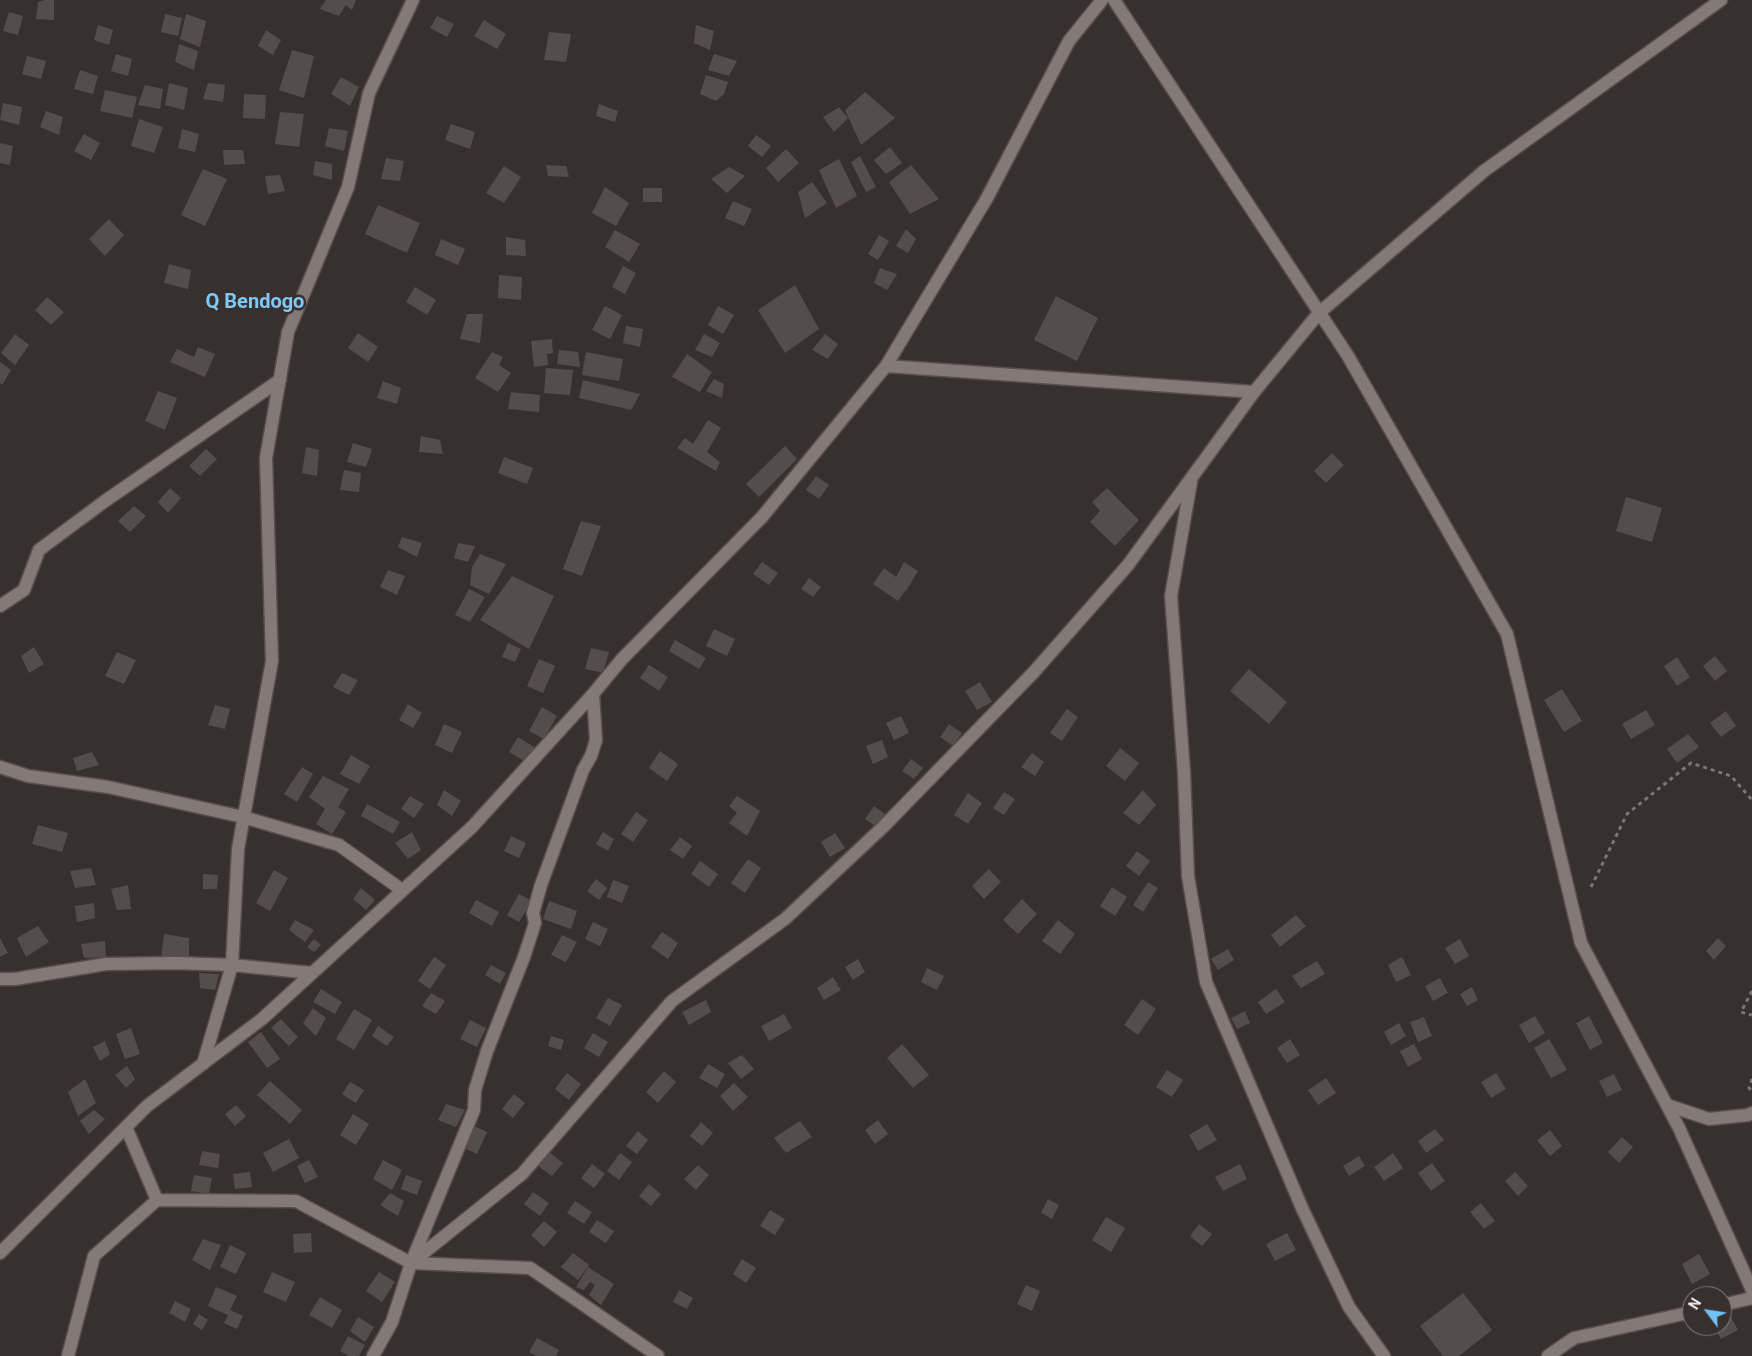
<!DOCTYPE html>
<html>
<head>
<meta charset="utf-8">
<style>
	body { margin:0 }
	#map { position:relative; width:1752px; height:1356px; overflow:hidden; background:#38302f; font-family:Roboto,sans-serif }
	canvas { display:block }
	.north { position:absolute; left:1682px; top:1286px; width:50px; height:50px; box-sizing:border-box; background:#38302f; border:1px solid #827b7a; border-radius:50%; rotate:301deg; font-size:14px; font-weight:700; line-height:20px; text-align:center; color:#f1eceb }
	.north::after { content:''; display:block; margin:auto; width:18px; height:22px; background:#70c1f4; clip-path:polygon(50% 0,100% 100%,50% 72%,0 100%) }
</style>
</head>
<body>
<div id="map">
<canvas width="1752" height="1356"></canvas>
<div class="north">N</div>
</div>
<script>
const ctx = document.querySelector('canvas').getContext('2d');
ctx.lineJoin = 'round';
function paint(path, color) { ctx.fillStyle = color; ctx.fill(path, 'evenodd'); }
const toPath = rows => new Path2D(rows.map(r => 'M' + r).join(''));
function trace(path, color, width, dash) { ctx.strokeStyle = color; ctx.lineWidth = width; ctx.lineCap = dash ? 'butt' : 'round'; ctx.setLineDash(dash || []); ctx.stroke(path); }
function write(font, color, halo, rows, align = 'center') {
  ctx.font = font + ' Roboto,sans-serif'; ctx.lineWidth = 5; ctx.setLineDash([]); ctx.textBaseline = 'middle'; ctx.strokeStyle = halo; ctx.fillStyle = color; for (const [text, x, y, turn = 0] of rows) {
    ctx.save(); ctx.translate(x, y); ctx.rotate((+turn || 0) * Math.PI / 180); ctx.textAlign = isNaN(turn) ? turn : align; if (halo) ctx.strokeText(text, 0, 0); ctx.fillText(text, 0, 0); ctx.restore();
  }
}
const building = toPath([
	[45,0,54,0,54,20,36,19,38,2],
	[326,0,356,0,352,10,346,5,339,16,320,9],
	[9,12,23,16,18,35,3,31],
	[165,14,182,18,178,36,161,32],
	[186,14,206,21,200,47,180,39],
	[437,16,454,24,447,37,430,28],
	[484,20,506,34,497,49,474,36],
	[98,25,113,30,109,45,94,40],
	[696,25,714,31,710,50,694,43],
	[266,30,281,40,273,55,258,46],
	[549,32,571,34,566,62,544,60],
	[179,44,198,51,194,70,175,62],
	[292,50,314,56,304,98,279,90],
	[116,54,132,59,128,76,111,71],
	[714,54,737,61,729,76,708,70],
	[27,56,46,61,41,79,22,74],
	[80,70,98,76,93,94,74,89],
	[706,75,728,82,724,94,716,101,700,94],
	[341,77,359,87,350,106,331,94],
	[169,83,188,88,184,110,165,105],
	[208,83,225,85,223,102,203,99],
	[145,85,163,89,160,109,138,105],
	[105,90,137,97,132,118,100,111],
	[865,92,895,118,861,145,845,110],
	[244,94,266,95,265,119,243,118],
	[3,103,22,107,19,125,0,120],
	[599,104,618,111,615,122,596,116],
	[839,107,848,118,834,132,823,117],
	[46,111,63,117,59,135,40,127],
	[280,112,304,114,299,147,275,144],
	[139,119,163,127,154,153,131,146],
	[451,124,475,132,470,149,445,140],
	[329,128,348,131,344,151,325,146],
	[182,129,199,134,195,152,178,148],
	[84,134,100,143,91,160,74,151],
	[756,135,771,146,762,157,748,146],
	[0,143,13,146,10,165,0,163],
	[890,147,902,163,886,174,874,160],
	[786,149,799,163,778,182,766,168],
	[223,150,243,150,245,164,224,165],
	[860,156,876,187,866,192,851,162],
	[386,158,404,161,400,181,381,179],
	[839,159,857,196,836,208,819,170],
	[315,161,332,164,332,180,313,175],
	[546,165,566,166,569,177,548,176],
	[911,165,939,199,910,214,889,182],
	[504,166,521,177,504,203,486,193],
	[729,167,745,176,727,193,711,179],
	[203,169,227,179,205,226,181,215],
	[280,175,285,191,268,194,265,176],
	[812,182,827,203,805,218,798,192],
	[605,187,629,203,616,226,592,213],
	[643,188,662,188,662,202,643,202],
	[733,201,752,209,744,226,725,218],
	[378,205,420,223,407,253,365,234],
	[109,219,124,235,105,256,89,239],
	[906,229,916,239,908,253,896,246],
	[615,230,640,244,629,262,605,247],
	[879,235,889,241,878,260,868,254],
	[506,237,525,240,526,256,506,255],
	[441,239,465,249,458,265,435,255],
	[169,264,191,270,188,289,164,283],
	[623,266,636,273,625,294,612,287],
	[880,268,897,274,887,290,874,283],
	[499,275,522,277,521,300,498,298],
	[795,285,819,329,785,353,758,310],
	[415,287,436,300,427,315,406,302],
	[1056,296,1098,318,1077,361,1034,340],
	[47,297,64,312,51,325,35,310],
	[605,306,622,315,610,339,592,330],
	[718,306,734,315,723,334,708,325],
	[467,314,483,314,480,343,460,339],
	[626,326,643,329,640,347,623,343],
	[358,333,378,347,368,362,348,348],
	[15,334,29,345,15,365,1,353],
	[704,334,720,343,712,357,695,350],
	[825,334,838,344,828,359,812,350],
	[552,339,553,353,547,354,548,365,534,367,531,341],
	[198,347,215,354,205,377,170,362,177,349,194,357],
	[559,350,578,352,580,367,557,364],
	[492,352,503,357,499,365,511,373,498,392,475,378],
	[586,352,623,359,619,381,582,375],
	[687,354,712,372,700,392,672,377],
	[0,362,11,370,2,385,0,383],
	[546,368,573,370,570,395,544,393],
	[714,379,724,384,722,398,706,391],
	[583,380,640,394,631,410,579,398],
	[383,381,401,388,397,404,377,398],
	[158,391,177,398,165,430,145,421],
	[511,392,540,395,539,412,508,409],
	[708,420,721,428,707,452,720,462,716,471,677,448,685,438,693,444],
	[421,436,440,440,443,454,419,452],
	[353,443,372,449,366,467,347,462],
	[785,446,797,459,759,497,746,484],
	[306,447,319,450,317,476,302,473],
	[206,449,217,459,200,476,189,466],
	[1332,453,1344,465,1326,483,1314,471],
	[504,457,533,468,527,484,498,473],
	[344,470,361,473,359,492,340,490],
	[816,476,829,485,819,499,806,490],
	[170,488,181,498,168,513,158,502],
	[1107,488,1139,520,1115,546,1090,522,1100,511,1092,502],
	[1626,497,1662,508,1652,542,1616,531],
	[134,506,146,516,130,532,118,521],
	[581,521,601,526,582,576,563,569],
	[402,537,422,543,417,557,398,547],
	[458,543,475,546,468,562,454,558],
	[480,554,506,564,489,594,470,585,472,567],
	[762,562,778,573,769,585,753,574],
	[904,562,918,571,906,591,905,591,898,601,873,584,884,568,896,577],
	[388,570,405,576,397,595,380,587],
	[512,576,554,596,529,649,480,620],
	[809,578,821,587,813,597,801,589],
	[469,589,485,597,470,622,455,615],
	[714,629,735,639,727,656,706,646],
	[675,640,706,658,699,669,669,651],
	[508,643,521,649,515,662,502,657],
	[34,647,44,664,29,673,21,656],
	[591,648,609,652,603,673,585,669],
	[117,652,136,660,124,684,105,676],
	[1715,656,1727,671,1715,681,1703,666],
	[1677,657,1690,677,1677,686,1664,666],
	[539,659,555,666,543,693,527,686],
	[649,665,668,677,659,691,640,678],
	[1249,669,1287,702,1269,724,1230,691],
	[342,673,358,680,349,695,333,687],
	[980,682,992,702,977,710,965,691],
	[1562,689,1582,721,1564,732,1544,700],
	[408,704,422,713,413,728,399,720],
	[215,705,230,709,225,729,208,725],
	[542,707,557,716,544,739,529,731],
	[1067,709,1078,717,1062,741,1050,733],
	[1646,710,1655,725,1631,739,1622,724],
	[1726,711,1736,726,1721,737,1710,723],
	[901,716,909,733,894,740,886,723],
	[444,724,462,732,452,753,435,745],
	[949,724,962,733,953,746,940,737],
	[1688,734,1699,747,1677,763,1667,749],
	[518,737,536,748,528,763,509,752],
	[882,740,888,757,873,764,866,746],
	[1120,748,1139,763,1125,781,1106,766],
	[660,751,678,764,667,781,649,768],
	[92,752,99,765,77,771,73,758],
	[1032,753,1044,762,1035,776,1021,767],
	[351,755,370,766,359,784,340,774],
	[911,759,923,768,914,779,902,771],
	[302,767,313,774,297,802,284,794],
	[323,776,349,789,338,807,346,812,332,834,316,824,325,809,309,797],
	[444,790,461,801,452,816,437,805],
	[1143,790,1156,805,1139,825,1123,813],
	[1004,792,1015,799,1004,815,993,808],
	[968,793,982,803,968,824,954,815],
	[410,796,424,804,414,818,401,809],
	[737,796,760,811,747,836,729,823,737,813,729,806],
	[367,804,400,822,393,834,361,816],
	[874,806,886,815,877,827,865,819],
	[636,812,648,820,633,842,621,834],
	[38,825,68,833,62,852,32,844],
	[412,832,421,850,408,859,395,843],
	[603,832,614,839,608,851,596,844],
	[835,833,845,848,830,857,821,842],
	[511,836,526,843,519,858,504,851],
	[680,837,692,846,683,859,670,850],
	[1137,851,1150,861,1139,876,1126,866],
	[748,859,761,868,745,893,731,883],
	[700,861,718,874,709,887,691,874],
	[91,868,96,885,75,888,70,871],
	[989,869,1001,882,984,899,972,886],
	[274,870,288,878,270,911,256,903],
	[203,874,218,875,217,889,203,889],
	[596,879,607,888,599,900,587,891],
	[613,880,629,886,622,903,607,897],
	[1148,882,1158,888,1143,912,1133,905],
	[128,885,131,909,117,910,111,889],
	[1112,887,1127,897,1115,916,1100,906],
	[361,888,375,900,366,910,353,899],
	[519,894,532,901,519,922,507,915],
	[1022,899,1037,914,1018,934,1003,920],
	[476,900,499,912,492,926,469,913],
	[549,901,577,911,571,929,543,919],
	[94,903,95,918,77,922,75,906],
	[1296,915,1306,926,1280,947,1271,935],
	[295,920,314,930,305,942,289,930],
	[1058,920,1075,934,1060,954,1042,941],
	[593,922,608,929,600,946,585,939],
	[38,926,49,942,26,957,17,938],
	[662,932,678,943,668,959,651,947],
	[164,934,189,938,189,958,161,958],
	[562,935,577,942,566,962,551,955],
	[0,938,8,953,0,957],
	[1718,938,1726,946,1714,960,1706,951],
	[314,939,321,945,314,952,307,947],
	[1460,939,1469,956,1455,964,1445,948],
	[105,941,106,957,84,958,81,944],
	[1228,949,1234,960,1218,970,1211,959],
	[434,957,446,965,430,989,418,981],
	[1402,957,1411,975,1396,982,1388,965],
	[858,959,865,972,853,980,845,967],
	[1317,961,1325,974,1301,988,1292,976],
	[491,965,506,973,500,984,485,975],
	[927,968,944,976,937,990,921,982],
	[199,973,219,974,215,990,200,988],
	[833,977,841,990,824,1000,817,988],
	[1440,978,1448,993,1433,1001,1425,986],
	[1472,987,1478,1000,1467,1006,1460,994],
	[321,989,342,1002,335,1014,313,1002],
	[1276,989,1285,1002,1266,1014,1258,1002],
	[431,993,445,1001,436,1014,422,1006],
	[608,998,622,1005,610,1026,596,1018],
	[1142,999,1156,1009,1138,1035,1124,1025],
	[706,1000,711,1012,689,1025,682,1012],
	[313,1008,326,1018,316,1036,303,1023],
	[354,1009,372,1020,354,1050,336,1039],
	[1245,1011,1250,1023,1237,1029,1231,1018],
	[784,1014,792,1028,769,1041,761,1026],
	[1535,1016,1545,1033,1529,1043,1519,1025],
	[1589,1016,1603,1043,1590,1050,1576,1023],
	[1424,1017,1432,1036,1418,1042,1410,1022],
	[281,1019,298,1037,289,1046,271,1028],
	[470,1020,486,1028,477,1047,460,1039],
	[1399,1023,1406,1036,1391,1045,1384,1032],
	[378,1026,394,1037,387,1046,372,1036],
	[131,1028,140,1054,125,1059,116,1034],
	[261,1032,280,1059,267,1068,248,1042],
	[593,1033,608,1042,599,1057,584,1048],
	[551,1036,564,1040,561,1050,548,1046],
	[1290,1039,1300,1055,1287,1063,1277,1048],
	[1549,1039,1567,1070,1551,1078,1534,1048],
	[105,1041,110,1054,100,1061,93,1047],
	[902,1044,929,1075,913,1088,887,1058],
	[1414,1044,1422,1059,1408,1067,1400,1051],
	[742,1055,754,1069,741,1079,728,1063],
	[708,1064,725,1074,717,1088,699,1078],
	[127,1066,135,1079,126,1088,115,1075],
	[1167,1070,1183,1080,1172,1097,1156,1087],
	[664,1071,676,1082,658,1103,646,1092],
	[567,1073,581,1084,569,1100,555,1089],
	[1496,1073,1506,1089,1491,1098,1481,1082],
	[1614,1074,1622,1090,1607,1097,1599,1081],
	[1326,1078,1336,1093,1318,1105,1308,1090],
	[85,1079,96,1103,78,1116,68,1092],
	[270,1081,302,1110,290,1124,257,1095],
	[350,1082,364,1090,356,1103,342,1094],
	[734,1083,748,1097,733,1111,720,1096],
	[514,1094,525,1103,513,1118,502,1109],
	[446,1104,465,1110,456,1127,438,1120],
	[236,1105,246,1116,235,1126,225,1114],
	[94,1110,105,1119,89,1134,80,1121],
	[353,1114,369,1124,356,1145,340,1135],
	[878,1120,888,1134,875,1144,865,1130],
	[800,1121,812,1137,786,1153,774,1138],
	[701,1122,713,1133,702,1146,690,1136],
	[1207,1124,1217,1140,1198,1151,1189,1135],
	[472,1125,487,1132,477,1154,462,1147],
	[1435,1129,1444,1140,1426,1153,1418,1141],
	[1550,1130,1562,1146,1550,1156,1537,1140],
	[638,1131,648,1140,637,1154,626,1146],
	[1622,1137,1633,1147,1619,1163,1608,1152],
	[289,1139,299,1158,273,1172,263,1153],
	[202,1151,220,1154,218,1168,199,1165],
	[549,1152,563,1163,552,1176,538,1166],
	[620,1153,632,1162,619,1180,607,1171],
	[1393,1153,1403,1168,1384,1181,1374,1167],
	[1359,1156,1365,1166,1349,1176,1343,1166],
	[309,1160,318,1177,305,1183,297,1166],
	[383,1160,402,1170,392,1190,373,1179],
	[1432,1163,1445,1181,1431,1191,1418,1173],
	[592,1164,605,1174,594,1188,581,1178],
	[1240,1164,1247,1179,1223,1191,1215,1177],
	[698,1165,709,1175,696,1190,684,1179],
	[250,1172,252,1187,235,1189,233,1174],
	[1515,1172,1528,1186,1518,1196,1505,1181],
	[194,1175,212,1178,209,1194,191,1191],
	[406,1175,422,1181,417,1195,401,1189],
	[649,1184,661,1194,651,1206,639,1196],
	[533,1192,549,1203,540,1216,524,1204],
	[390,1193,404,1201,398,1216,380,1205],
	[1048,1199,1059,1205,1052,1219,1041,1213],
	[575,1201,592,1212,584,1224,567,1213],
	[1481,1203,1495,1221,1484,1229,1470,1212],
	[770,1210,785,1219,775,1235,760,1226],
	[1106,1217,1125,1228,1111,1252,1092,1240],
	[597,1220,614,1231,606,1243,589,1232],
	[544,1221,557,1232,544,1247,531,1235],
	[1199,1224,1212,1234,1202,1246,1190,1236],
	[311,1233,312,1252,294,1253,293,1234],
	[1287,1233,1296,1250,1275,1261,1266,1244],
	[203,1239,221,1245,210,1270,192,1260],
	[230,1245,246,1253,236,1274,220,1267],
	[573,1253,589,1265,578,1280,561,1267],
	[1699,1254,1710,1274,1692,1284,1682,1264],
	[742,1259,756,1268,746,1283,733,1274],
	[588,1267,614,1284,601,1305,589,1295,595,1285,590,1282,584,1290,576,1287],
	[272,1272,295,1282,286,1302,263,1292],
	[379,1272,395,1282,382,1302,366,1291],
	[1026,1285,1040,1291,1032,1311,1017,1304],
	[216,1287,237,1296,230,1310,243,1316,237,1329,224,1323,228,1315,208,1306],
	[679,1290,693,1298,687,1309,673,1302],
	[1463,1293,1492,1330,1459,1356,1443,1356,1420,1326],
	[320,1297,342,1310,332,1328,309,1315],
	[175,1301,191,1309,185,1322,169,1313],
	[1727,1310,1738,1330,1721,1339,1713,1326,1722,1326,1722,1313],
	[199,1314,208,1320,202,1330,193,1324],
	[358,1317,374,1327,365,1342,350,1331],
	[348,1336,365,1345,359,1356,349,1356,340,1351],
	[537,1338,559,1350,556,1356,537,1356,529,1352]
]);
const path = toPath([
	[1591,887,1627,814,1691,763,1731,776,1752,800],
	[1752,991,1741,1012,1752,1015],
	[1752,1079,1749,1088,1752,1091]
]);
const street = toPath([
	[1114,0,1348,356,1507,634,1581,943,1679,1128,1752,1290],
	[886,366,1254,392],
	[1191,482,1171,596,1184,772,1188,876,1206,982,1302,1208,1349,1307,1384,1356],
	[0,606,24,590,39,550,105,501,280,380],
	[0,767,28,776,108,787,243,817,339,845,402,890],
	[0,979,15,979,106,964,177,963,232,965,312,973],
	[203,1064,232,965,238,849,272,661,266,458,288,332,348,187,369,93,413,0],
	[1667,1105,1709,1119,1748,1115,1752,1113],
	[126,1127,157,1200,296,1201,411,1263,530,1268,658,1356],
	[0,1253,147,1106,262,1019,472,827,593,694,622,659,762,517,886,366,987,198,1069,41,1102,0],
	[411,1263,522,1174,672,1001,785,919,883,827,1033,673,1128,565,1254,392,1319,313,1484,171,1721,0],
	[1722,1305,1752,1298],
	[68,1356,94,1256,157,1200],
	[373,1356,392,1322,411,1263,474,1110,475,1090,487,1051,524,957,535,923,533,913,541,885,583,770,591,756,596,740,593,694],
	[1548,1356,1574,1338,1692,1312]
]);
const quarterNames = [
	["Q Bendogo",255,303]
];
paint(building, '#554d4c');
trace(street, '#564f4e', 15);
trace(path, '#7c7574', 3, [4, 4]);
trace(street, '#837a78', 12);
write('bold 20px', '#7fc9f9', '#38302f', quarterNames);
</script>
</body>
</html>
